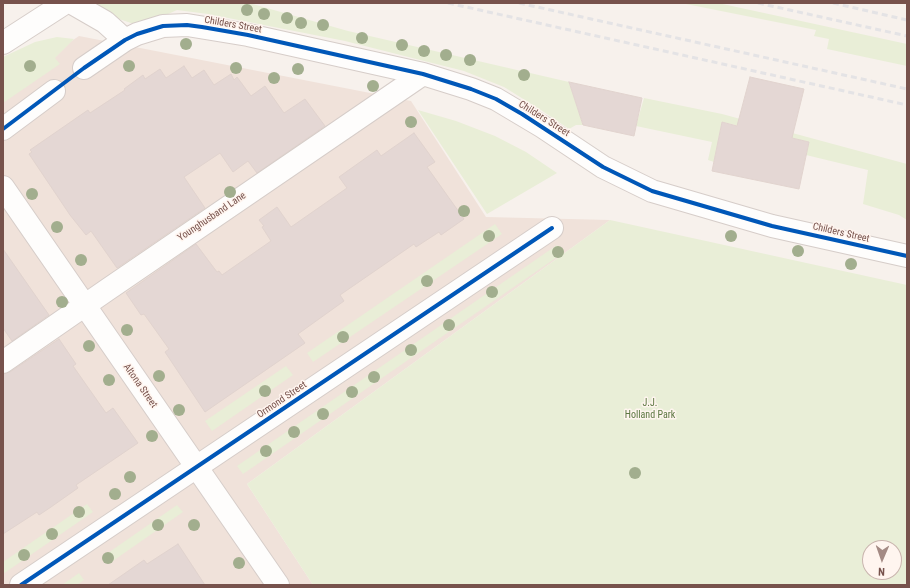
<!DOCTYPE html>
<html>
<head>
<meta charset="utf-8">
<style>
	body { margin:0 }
	#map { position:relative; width:910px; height:588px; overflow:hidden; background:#f7f1ec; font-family:"Roboto Condensed",sans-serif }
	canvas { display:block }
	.frame { position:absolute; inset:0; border:4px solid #77524c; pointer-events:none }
	.north { position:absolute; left:862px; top:540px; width:40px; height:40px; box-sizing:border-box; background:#fff5ef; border:1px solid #c9b4ae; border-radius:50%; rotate:182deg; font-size:11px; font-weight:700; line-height:16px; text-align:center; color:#77524c }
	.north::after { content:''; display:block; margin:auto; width:14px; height:18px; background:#a48a84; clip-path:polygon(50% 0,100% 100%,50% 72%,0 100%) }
</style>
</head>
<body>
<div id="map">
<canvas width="910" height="588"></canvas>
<div class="frame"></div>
<div class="north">N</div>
</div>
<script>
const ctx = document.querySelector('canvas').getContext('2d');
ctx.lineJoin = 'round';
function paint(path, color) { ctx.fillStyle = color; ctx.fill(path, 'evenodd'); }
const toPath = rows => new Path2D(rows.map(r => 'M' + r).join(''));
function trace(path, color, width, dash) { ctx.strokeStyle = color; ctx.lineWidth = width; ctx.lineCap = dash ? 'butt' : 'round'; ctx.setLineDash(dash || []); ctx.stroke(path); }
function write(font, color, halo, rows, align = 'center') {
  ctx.font = font + ' "Roboto Condensed",sans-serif'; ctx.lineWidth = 3; ctx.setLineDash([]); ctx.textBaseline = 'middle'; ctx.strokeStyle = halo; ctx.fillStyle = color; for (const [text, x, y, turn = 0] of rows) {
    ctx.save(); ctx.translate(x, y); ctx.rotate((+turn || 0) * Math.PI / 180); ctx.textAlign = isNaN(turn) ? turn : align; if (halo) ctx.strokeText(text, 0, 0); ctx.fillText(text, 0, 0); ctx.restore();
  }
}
const residential = toPath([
	[79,36,411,101,486,217,610,220,247,484,313,585,3,585,3,87]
]);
const green = toPath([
	[91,3,249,3,348,31,569,82,583,125,576,125,569,129,541,110,504,87,464,71,345,41,208,14,177,10,148,23,131,23,107,15],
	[681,3,718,3,907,44,907,66,827,49,829,39,814,36,816,30],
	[57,37,74,39,55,58,60,64,3,103,3,57,35,42],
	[644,98,722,114,907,164,907,220,899,215,863,204,868,170,806,155,809,142,722,122,714,162,708,160,712,142,636,126],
	[418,110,456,121,495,136,526,152,557,173,487,214],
	[610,220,907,285,907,585,313,585,247,484],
	[870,548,894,548,894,572,870,572],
	[495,224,502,234,313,362,307,353],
	[557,245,563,253,243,474,237,466],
	[286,366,293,375,212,431,205,421],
	[87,504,93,512,3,574,3,562],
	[177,505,183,512,110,563,105,555],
	[79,573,84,580,77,585,62,585]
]);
const building = toPath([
	[184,66,192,78,204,70,214,85,231,74,234,80,237,77,251,96,265,86,284,113,305,99,325,126,257,173,248,161,233,172,220,153,184,177,205,208,117,268,91,231,86,235,70,215,29,154,32,152,30,150,88,110,90,113,125,90,124,89,143,75,145,79,160,69,166,78,184,66],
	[750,77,804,89,792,138,809,142,799,189,712,171,722,122,737,126,750,77],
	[569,82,642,98,634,136,583,125,569,82],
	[414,133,435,162,427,167,464,219,441,235,439,232,416,247,414,244,340,295,344,301,298,334,305,343,205,412,165,352,169,349,144,314,141,315,126,293,196,244,217,272,219,271,222,275,271,241,262,227,264,226,259,220,277,207,291,227,347,188,339,177,377,150,381,156,414,133],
	[3,249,49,315,12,341,3,328,3,249],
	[59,339,76,364,73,366,106,413,113,408,138,443,76,485,78,488,51,507,39,515,37,512,3,534,3,374,10,372,59,339],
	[178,544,205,585,108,585,144,560,147,564,178,544]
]);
const minor = toPath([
	[72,3,105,22,125,40],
	[3,43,65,3],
	[84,68,125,40,137,34,163,26,187,25,248,35,423,74,471,89,496,99,543,127,603,167,652,191,772,226,907,256],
	[3,129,54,91],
	[3,187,278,585],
	[3,362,107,290,423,74],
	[21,585,552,228]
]);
const rail = toPath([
	[448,3,907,105],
	[519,3,907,89],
	[758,3,907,36],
	[833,3,907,20]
]);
const cycleway = toPath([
	[3,129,84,68,125,40,137,34,163,26,187,25,202,27,248,35,423,74,471,89,496,99,522,114,603,167,652,191,772,226,907,256],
	[21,585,552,228]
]);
const trees = [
	[247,10],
	[264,14],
	[287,18],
	[301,23],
	[323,25],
	[362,38],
	[186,44],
	[402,45],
	[424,51],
	[446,55],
	[470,60],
	[30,66],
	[129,66],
	[236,68],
	[298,69],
	[524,75],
	[274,78],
	[373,86],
	[411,122],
	[230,192],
	[32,194],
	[464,211],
	[57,227],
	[489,236],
	[731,236],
	[798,251],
	[558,252],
	[81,260],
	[851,264],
	[427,281],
	[492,292],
	[62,302],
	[449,325],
	[127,330],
	[343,337],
	[89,346],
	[411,350],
	[159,376],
	[374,377],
	[109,380],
	[265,391],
	[352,392],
	[179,410],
	[323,414],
	[294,432],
	[152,436],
	[266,451],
	[635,473],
	[130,477],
	[115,494],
	[79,512],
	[158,525],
	[194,525],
	[52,534],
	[24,555],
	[108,558],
	[239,563]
];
const streetNames = [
	["Childers Street",233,25,10],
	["Childers Street",544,119,32],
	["Younghusband Lane",212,217,-34],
	["Childers Street",841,233,13],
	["Altona Street",140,386,55],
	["Ormond Street",282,400,-34]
];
const parkNames = [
	["J.J.",650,403],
	["Holland Park",650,415]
];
paint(residential, '#f0e2da');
paint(green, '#e9eed7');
paint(building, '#e4d7d4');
trace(building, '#e1d3ce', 1);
trace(minor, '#d6cdc9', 24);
trace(minor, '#fefdfc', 22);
trace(rail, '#e4e3e5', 3, [6, 4]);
trace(cycleway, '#0057b8', 4);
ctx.fillStyle = '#a2ae8e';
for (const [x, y] of trees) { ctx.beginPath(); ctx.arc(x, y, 6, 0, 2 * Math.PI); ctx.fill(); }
write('10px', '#77524c', '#fff5ef', streetNames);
write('10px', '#5c7741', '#fff5ef', parkNames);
</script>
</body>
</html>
